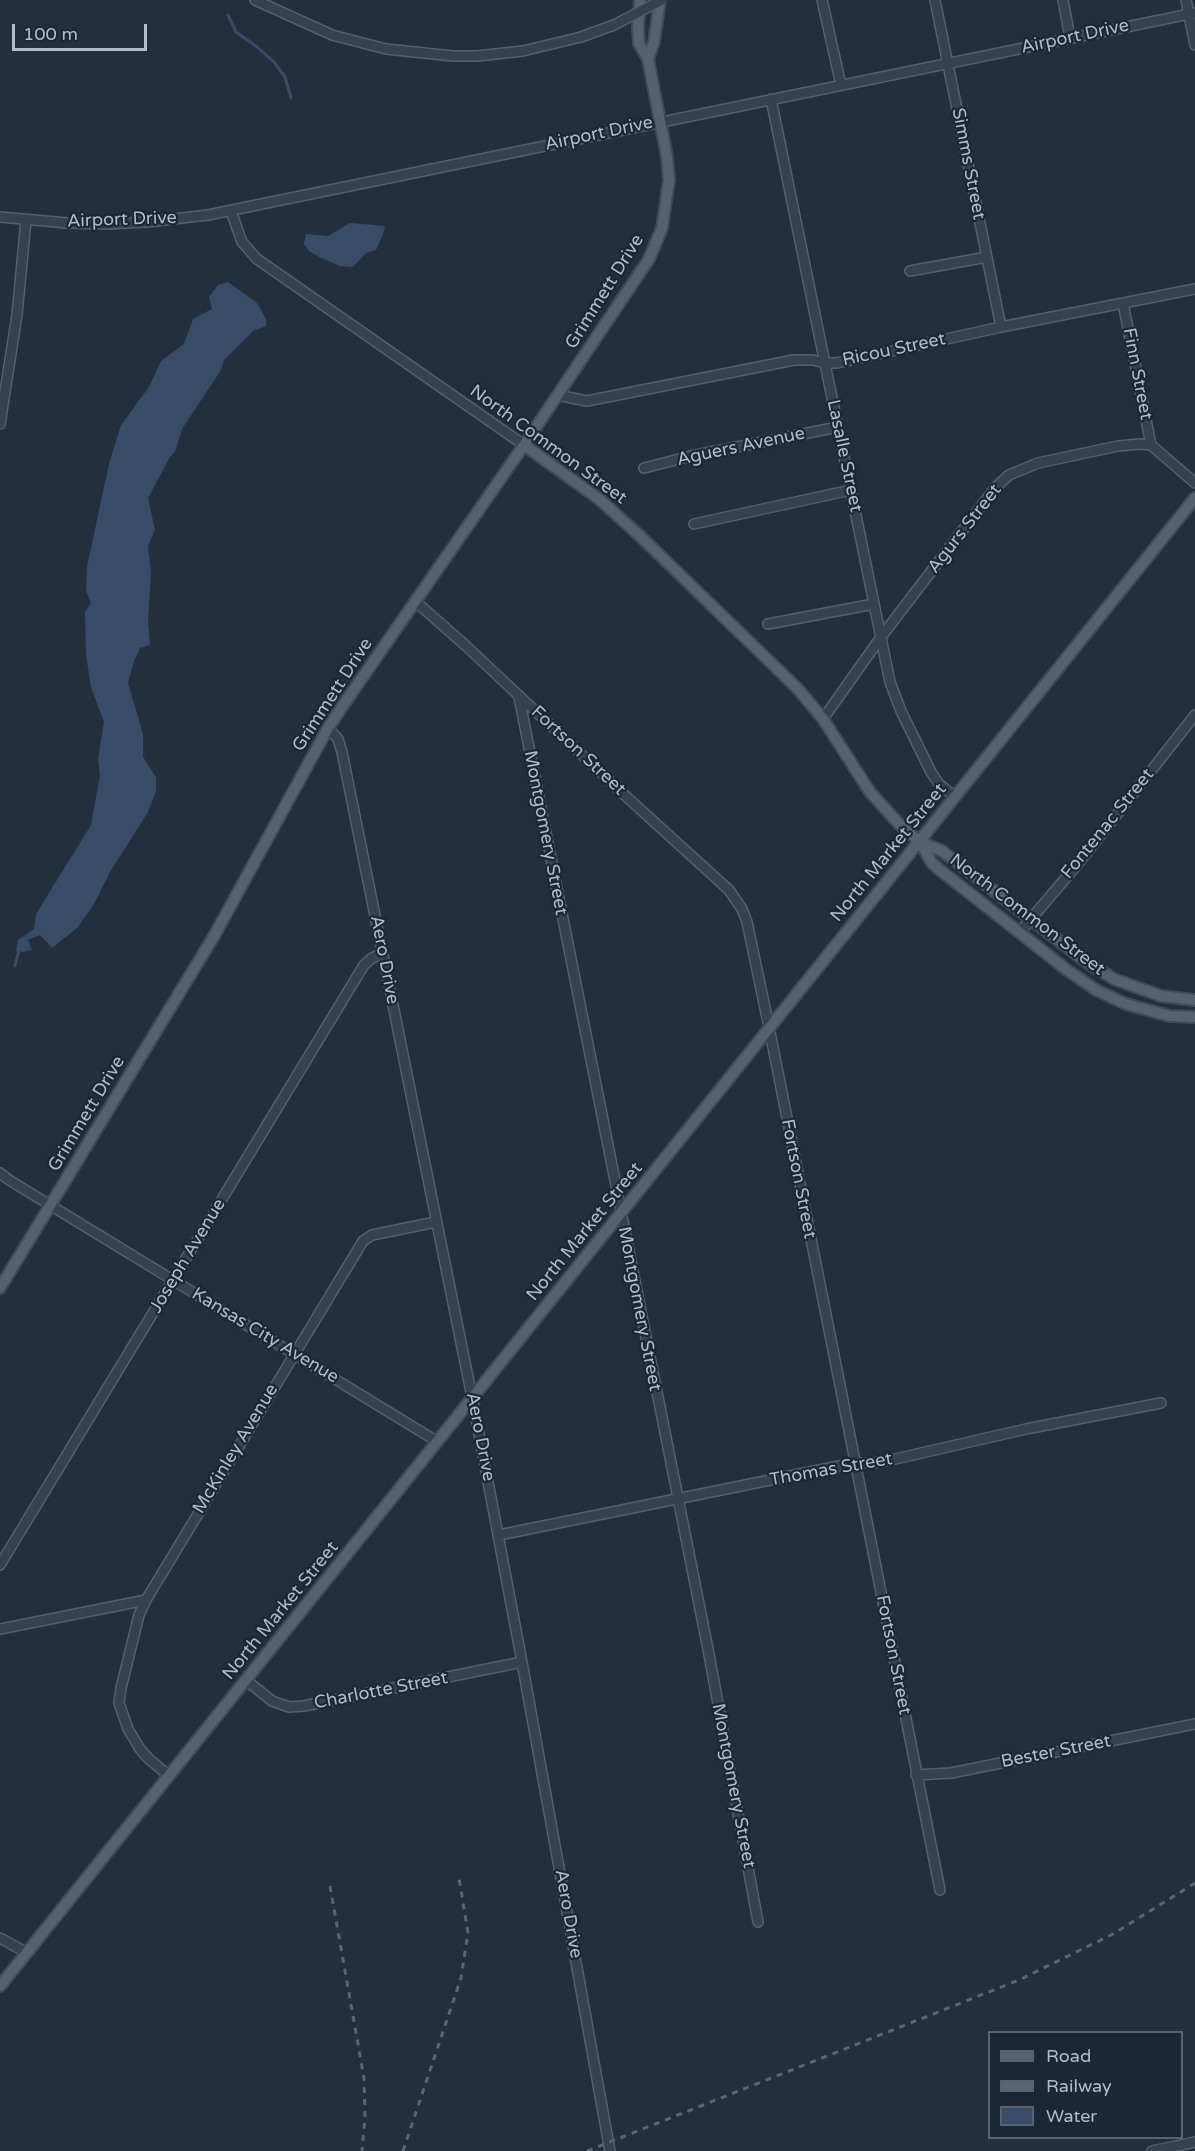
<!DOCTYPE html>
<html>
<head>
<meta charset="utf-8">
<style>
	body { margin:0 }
	#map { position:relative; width:1195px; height:2151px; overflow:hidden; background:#242f3e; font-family:"Varela Round",sans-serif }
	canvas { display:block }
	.legend { position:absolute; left:988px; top:2031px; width:195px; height:108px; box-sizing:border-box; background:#1d2633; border:2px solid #59626f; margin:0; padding:8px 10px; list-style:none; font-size:18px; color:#b4bcc9 }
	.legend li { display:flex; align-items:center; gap:12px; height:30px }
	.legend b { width:30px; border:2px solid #59626f }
	.scale { position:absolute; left:12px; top:24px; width:135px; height:27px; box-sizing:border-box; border:3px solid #b4bcc9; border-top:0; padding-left:8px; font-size:18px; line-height:21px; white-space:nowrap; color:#b4bcc9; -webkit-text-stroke:4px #1d2633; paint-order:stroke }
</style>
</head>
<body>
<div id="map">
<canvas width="1195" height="2151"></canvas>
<ul class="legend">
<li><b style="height:8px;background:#56606e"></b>Road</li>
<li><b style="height:8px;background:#5a6575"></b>Railway</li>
<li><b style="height:16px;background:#394c67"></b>Water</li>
</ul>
<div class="scale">100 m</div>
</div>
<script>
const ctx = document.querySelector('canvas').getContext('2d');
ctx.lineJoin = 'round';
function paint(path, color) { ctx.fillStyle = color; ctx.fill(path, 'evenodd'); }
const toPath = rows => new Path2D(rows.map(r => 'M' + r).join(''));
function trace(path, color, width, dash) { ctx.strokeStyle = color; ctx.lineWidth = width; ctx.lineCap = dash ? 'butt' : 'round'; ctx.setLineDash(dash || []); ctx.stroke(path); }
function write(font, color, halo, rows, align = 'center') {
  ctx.font = font + ' "Varela Round",sans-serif'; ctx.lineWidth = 4.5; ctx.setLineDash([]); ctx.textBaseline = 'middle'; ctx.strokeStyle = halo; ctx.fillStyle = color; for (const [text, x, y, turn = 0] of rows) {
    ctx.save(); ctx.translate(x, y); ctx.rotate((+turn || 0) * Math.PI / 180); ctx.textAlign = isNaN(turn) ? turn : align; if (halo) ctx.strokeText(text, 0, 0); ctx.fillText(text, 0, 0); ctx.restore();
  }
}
const water = toPath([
	[350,223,385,226,383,235,376,250,366,253,353,267,340,266,319,257,309,251,304,244,306,234,328,236],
	[228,282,257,303,266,319,266,326,253,331,224,360,221,370,182,429,175,452,170,457,148,498,155,530,148,546,151,573,148,622,150,645,140,648,134,661,128,683,143,734,143,757,156,777,156,791,148,812,110,872,93,906,77,928,52,948,40,935,28,940,32,950,22,952,16,951,18,940,34,929,36,914,91,825,100,775,98,759,104,722,91,688,86,654,85,612,91,603,86,591,87,567,109,464,121,425,149,387,161,361,184,344,193,319,212,309,209,297,218,285]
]);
const stream = toPath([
	[228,15,236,32,256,46,274,62,285,77,291,98],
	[15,966,19,950]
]);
const minor = toPath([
	[255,0,332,35,386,49,453,56,477,56,523,51,581,37],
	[822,0,841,85],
	[935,0,1001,327],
	[1063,0,1070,38],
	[1186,0,1195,45],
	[771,99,890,682,901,711,931,772,939,784,955,797],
	[231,211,242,242,257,259,524,445],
	[0,217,67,223,107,224,147,222,208,215,1195,13],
	[910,271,987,257],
	[1123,303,1151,445],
	[557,395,587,401,794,360,813,360,825,363,837,363,1001,327,1195,289],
	[0,424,17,315,26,220],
	[644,468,691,456,838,427],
	[694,524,851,490],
	[415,601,465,645,630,800,729,890,742,909,747,922,769,1027,940,1890],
	[768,624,874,604],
	[519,697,708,1649,758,1922],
	[823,719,881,637,995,488,1009,475,1038,463,1118,446,1140,444,1151,445,1195,483],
	[328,728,338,739,342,752,472,1397,522,1662,610,2151],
	[1020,932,1081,860,1195,715],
	[0,1173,9,1180,438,1442],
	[499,1535,854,1463,873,1463,891,1460,1026,1429,1161,1403],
	[0,1565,364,965,372,958,383,953],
	[0,1629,146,1600],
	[246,1680,272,1701,289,1707,304,1706,522,1662],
	[916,1775,951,1773,1195,1724],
	[169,1776,148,1758,140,1749,128,1729,119,1703,121,1688,139,1615,146,1600,363,1241,372,1235,436,1222],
	[0,1938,27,1953],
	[1152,2151,1195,2142]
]);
const major = toPath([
	[648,59,654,42,660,0],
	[524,445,599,499,640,536,798,689,823,719,870,792,900,825,920,842,932,863,940,870,1067,970,1096,990,1126,1004,1169,1016,1195,1017],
	[920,842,942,851,1085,961,1114,979,1161,996,1195,1000],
	[0,1288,214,936,328,728,346,701,524,445,649,259,662,228,669,180,667,157,648,59,639,44,638,27,640,0],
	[0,1986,1195,498]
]);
const rail = toPath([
	[330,1886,364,2078,365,2117,362,2151],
	[403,2151,461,1978,468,1933,459,1878],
	[587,2151,1019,1980,1113,1934,1195,1883]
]);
const minorBridge = toPath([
	[581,37,614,25,662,0]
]);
const streetNames = [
	["Airport Drive",1075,37,-12],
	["Airport Drive",599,134,-12],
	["Simms Street",968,164,79],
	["Airport Drive",122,220,-2],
	["Grimmett Drive",605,292,-58],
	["Ricou Street",894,350,-12],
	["Finn Street",1137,374,79],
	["North Common Street",548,445,36],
	["Aguers Avenue",741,447,-12],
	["Lasalle Street",844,456,78],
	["Agurs Street",965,529,-52],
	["Grimmett Drive",333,695,-57],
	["Fortson Street",578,751,43],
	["Fontenac Street",1108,824,-51],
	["Montgomery Street",545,833,79],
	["North Market Street",889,853,-51],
	["North Common Street",1027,915,37],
	["Aero Drive",384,960,79],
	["Grimmett Drive",87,1114,-59],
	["Fortson Street",798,1179,79],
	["North Market Street",585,1232,-51],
	["Joseph Avenue",188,1256,-59],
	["Montgomery Street",639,1309,79],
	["Kansas City Avenue",265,1336,31],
	["Aero Drive",480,1437,79],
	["McKinley Avenue",236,1449,-59],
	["Thomas Street",831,1470,-10],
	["North Market Street",281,1611,-51],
	["Fortson Street",893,1655,79],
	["Charlotte Street",381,1691,-11],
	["Bester Street",1056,1752,-11],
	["Montgomery Street",733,1786,79],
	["Aero Drive",568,1914,80]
];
paint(water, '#394c67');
trace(stream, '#394c67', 3);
trace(minor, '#565f6c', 12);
trace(major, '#414a57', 14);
trace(minor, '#38414e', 9);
trace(major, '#56606e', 10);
trace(rail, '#5a6575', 3, [6, 6]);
trace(minorBridge, '#565f6c', 12, []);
trace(minorBridge, '#38414e', 9);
write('18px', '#b4bcc9', '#1d2633', streetNames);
</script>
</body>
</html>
